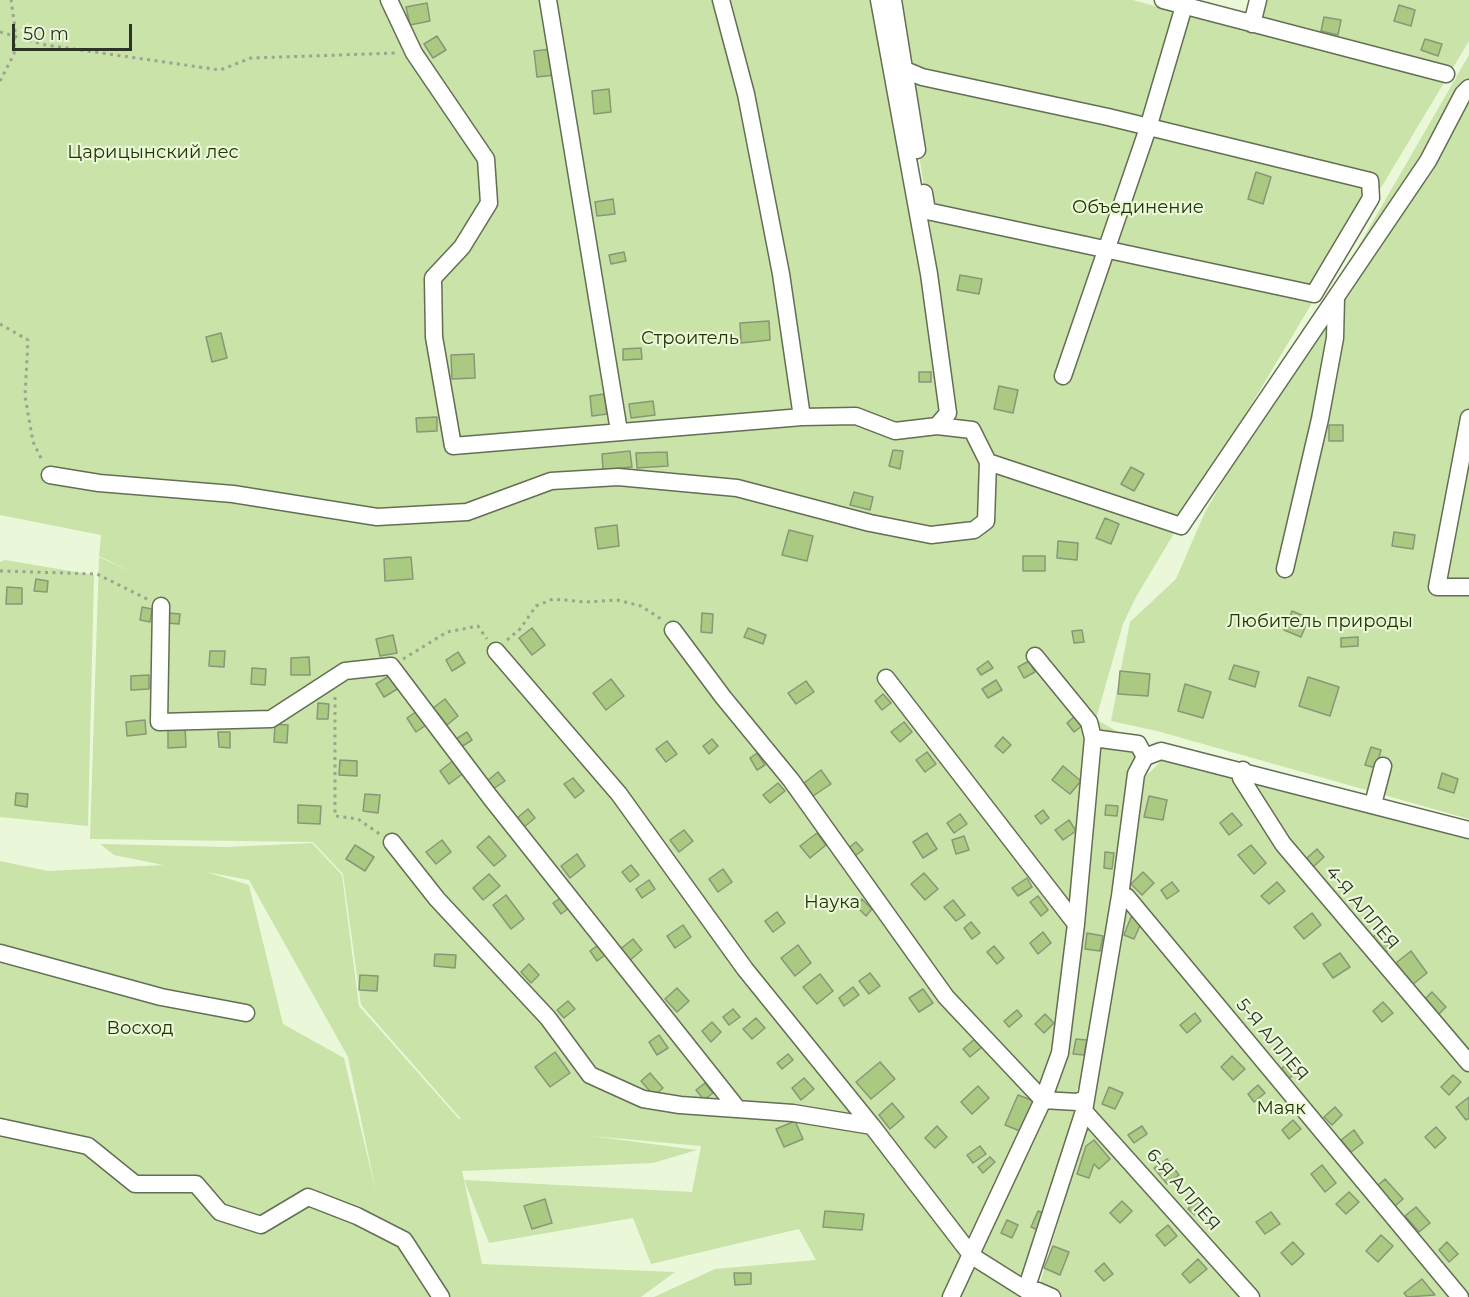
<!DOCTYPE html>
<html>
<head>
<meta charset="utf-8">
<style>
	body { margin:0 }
	#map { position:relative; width:1469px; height:1297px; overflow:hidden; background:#eaf8d9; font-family:Montserrat,sans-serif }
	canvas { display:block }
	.scale { position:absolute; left:12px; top:24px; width:120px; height:27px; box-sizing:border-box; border:3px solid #2d3327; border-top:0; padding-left:8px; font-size:18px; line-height:21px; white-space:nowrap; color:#2d3327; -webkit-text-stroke:4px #eaf8d9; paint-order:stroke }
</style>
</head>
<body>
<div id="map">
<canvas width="1469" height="1297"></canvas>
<div class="scale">50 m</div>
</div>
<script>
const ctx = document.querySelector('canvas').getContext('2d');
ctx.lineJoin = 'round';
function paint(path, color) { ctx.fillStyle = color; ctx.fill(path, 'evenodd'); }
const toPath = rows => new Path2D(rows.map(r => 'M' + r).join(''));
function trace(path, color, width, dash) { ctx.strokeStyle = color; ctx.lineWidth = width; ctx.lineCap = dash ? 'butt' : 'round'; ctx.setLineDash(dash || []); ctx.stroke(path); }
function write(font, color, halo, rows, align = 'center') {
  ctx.font = font + ' Montserrat,sans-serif'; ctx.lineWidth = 4.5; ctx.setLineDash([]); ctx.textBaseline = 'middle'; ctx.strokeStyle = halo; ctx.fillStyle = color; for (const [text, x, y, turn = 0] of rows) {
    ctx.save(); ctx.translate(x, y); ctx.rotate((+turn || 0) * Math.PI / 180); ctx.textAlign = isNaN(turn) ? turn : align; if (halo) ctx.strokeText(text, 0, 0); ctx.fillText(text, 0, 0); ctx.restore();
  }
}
const green = toPath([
	[0,0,889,0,941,296,895,0,1133,0,1252,33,1260,0,1469,0,1469,41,1136,597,1123,624,1096,719,1138,744,1084,1076,1076,1092,1077,1110,1030,1270,1015,1283,1021,1297,654,1297,715,1269,816,1260,799,1229,651,1264,633,1218,489,1243,464,1180,692,1192,701,1146,592,1136,697,1150,653,1163,462,1171,482,1264,675,1272,641,1297,0,1297,0,861,48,871,163,865,114,855,100,844,227,847,312,843,342,875,359,1006,459,1119,461,1119,361,1005,343,874,313,842,90,839,99,557,133,573,99,556,101,535,0,515],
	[206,872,249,880,348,1057,376,1192,344,1058,283,1024,249,885],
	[1469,55,1469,819,1157,731,1111,721,1130,622,1176,579,1205,512],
	[5,560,94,575,88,826,0,817,0,562],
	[1163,759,1469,840,1469,1297,1036,1297,1090,1115,1145,777]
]);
const building = toPath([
	[427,3,430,21,410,25,406,7,427,3],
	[1399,5,1415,10,1411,26,1394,21,1399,5],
	[1324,17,1341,20,1338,35,1321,31,1324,17],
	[437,36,446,50,433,58,424,44,437,36],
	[1425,39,1442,44,1438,56,1421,50,1425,39],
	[552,49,555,75,537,77,534,51,552,49],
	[609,89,611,112,594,114,592,91,609,89],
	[1256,172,1271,177,1263,204,1248,199,1256,172],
	[613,199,615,214,597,216,595,202,613,199],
	[624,252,626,261,611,264,609,255,624,252],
	[960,275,982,279,979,294,957,290,960,275],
	[769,321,770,340,741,343,740,323,769,321],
	[221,333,227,358,212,362,206,337,221,333],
	[641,348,642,359,623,360,623,349,641,348],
	[474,354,475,378,452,379,451,355,474,354],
	[919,372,931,372,931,382,919,382,919,372],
	[999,386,1018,390,1013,413,994,409,999,386],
	[604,394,607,414,592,416,590,396,604,394],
	[653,401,655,415,631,418,629,404,653,401],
	[437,417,437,431,417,432,416,418,437,417],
	[1329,425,1343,425,1343,441,1329,441,1329,425],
	[893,450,903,451,900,469,889,466,893,450],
	[630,451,632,467,603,470,602,454,630,451],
	[667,452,668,466,637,468,636,453,667,452],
	[1131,467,1144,474,1134,491,1121,484,1131,467],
	[854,492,873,497,870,510,850,505,854,492],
	[1105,518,1119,524,1111,544,1096,538,1105,518],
	[617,525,619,546,598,549,595,528,617,525],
	[789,530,813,536,807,561,782,555,789,530],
	[1394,532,1415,535,1413,549,1392,546,1394,532],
	[1058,541,1078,543,1077,560,1057,558,1058,541],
	[1023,556,1045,556,1045,571,1023,571,1023,556],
	[411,557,413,579,385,581,384,559,411,557],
	[36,579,48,581,47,592,34,591,36,579],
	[7,587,22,588,22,604,6,604,7,587],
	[142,607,152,609,150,622,140,620,142,607],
	[1292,611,1309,618,1301,637,1284,630,1292,611],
	[169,613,180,614,179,624,167,623,169,613],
	[702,613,713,614,712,633,701,632,702,613],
	[532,628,545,645,532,655,519,638,532,628],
	[748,628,766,635,763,644,744,637,748,628],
	[1082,630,1084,642,1074,643,1072,631,1082,630],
	[393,635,397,653,380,656,376,639,393,635],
	[1358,637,1358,646,1341,647,1341,638,1358,637],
	[210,651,225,651,224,667,209,666,210,651],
	[458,652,465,663,452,671,446,660,458,652],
	[309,657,310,675,291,675,291,658,309,657],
	[988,661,993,668,981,675,977,669,988,661],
	[1029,661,1035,672,1024,678,1018,667,1029,661],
	[1234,665,1259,672,1255,687,1229,679,1234,665],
	[252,668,266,669,265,685,251,684,252,668],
	[1120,671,1150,674,1148,696,1118,694,1120,671],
	[149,675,149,689,131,690,131,676,149,675],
	[391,675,399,688,384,697,376,684,391,675],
	[1308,677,1339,687,1330,716,1299,706,1308,677],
	[611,679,624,696,606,710,593,693,611,679],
	[996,680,1002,690,988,698,982,689,996,680],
	[806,681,814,692,796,704,788,693,806,681],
	[1185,684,1211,692,1203,718,1178,711,1185,684],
	[883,694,891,703,882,710,875,701,883,694],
	[445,699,458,716,447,725,433,708,445,699],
	[318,703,329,704,328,719,317,719,318,703],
	[420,709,429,723,416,732,407,718,420,709],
	[1075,716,1082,726,1074,732,1067,723,1075,716],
	[145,720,146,734,127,736,126,722,145,720],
	[904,722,912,732,900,742,891,732,904,722],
	[275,724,288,725,287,743,274,742,275,724],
	[185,726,186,747,168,748,168,727,185,726],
	[218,732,230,732,230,748,219,747,218,732],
	[467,732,472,740,461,747,456,739,467,732],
	[1003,737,1011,745,1003,753,995,746,1003,737],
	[712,739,718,746,709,754,703,746,712,739],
	[667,741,677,754,666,762,656,749,667,741],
	[1371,747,1381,750,1376,768,1365,765,1371,747],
	[927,752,936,764,925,772,916,760,927,752],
	[757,753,765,765,757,770,750,758,757,753],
	[455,759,465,772,449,784,440,771,455,759],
	[340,760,357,761,357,776,339,775,340,760],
	[1063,766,1081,781,1070,794,1052,780,1063,766],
	[821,770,831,784,813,796,804,783,821,770],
	[498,772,505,781,493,789,487,781,498,772],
	[1442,773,1458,779,1454,793,1438,788,1442,773],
	[573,778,584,791,575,798,564,784,573,778],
	[778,783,785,791,770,803,763,795,778,783],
	[16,793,28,794,27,807,15,805,16,793],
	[365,794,380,795,378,813,363,811,365,794],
	[1149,796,1167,800,1163,820,1144,817,1149,796],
	[298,805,321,806,320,824,298,823,298,805],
	[1106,805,1118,806,1117,816,1105,815,1106,805],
	[528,809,535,818,524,827,517,818,528,809],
	[1043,810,1049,818,1041,824,1035,816,1043,810],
	[1232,813,1242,825,1229,835,1220,823,1232,813],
	[960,814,967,824,954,833,947,823,960,814],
	[1069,820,1076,831,1063,840,1055,830,1069,820],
	[684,830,693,841,679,852,670,840,684,830],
	[817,833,826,845,810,858,800,846,817,833],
	[927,833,937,849,923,858,913,842,927,833],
	[489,836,506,856,494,866,477,847,489,836],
	[964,836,969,850,956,854,952,840,964,836],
	[442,840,451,852,436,864,426,852,442,840],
	[856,842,863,850,852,858,846,850,856,842],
	[355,845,374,857,365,871,346,859,355,845],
	[1251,845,1266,863,1254,874,1238,855,1251,845],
	[1317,849,1324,857,1313,867,1306,859,1317,849],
	[1105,852,1114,853,1112,869,1104,868,1105,852],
	[577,854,585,866,570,878,561,866,577,854],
	[631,865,639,875,630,882,622,872,631,865],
	[723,869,732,882,718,892,709,879,723,869],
	[1143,872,1154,883,1142,895,1131,884,1143,872],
	[924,873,938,889,925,900,911,884,924,873],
	[489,874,500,886,483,900,473,888,489,874],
	[1027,878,1032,887,1018,896,1012,888,1027,878],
	[649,880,655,889,642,898,636,889,649,880],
	[1172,882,1179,891,1167,899,1161,890,1172,882],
	[1277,882,1285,891,1269,904,1261,896,1277,882],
	[506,895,524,919,511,929,493,905,506,895],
	[1038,896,1048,910,1041,916,1030,902,1038,896],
	[562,897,569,908,561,914,553,903,562,897],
	[862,899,872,909,866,916,856,906,862,899],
	[953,900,965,915,956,921,944,907,953,900],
	[777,912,785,923,773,932,765,921,777,912],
	[1312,913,1321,925,1304,939,1294,927,1312,913],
	[1131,917,1142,921,1134,939,1124,935,1131,917],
	[971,922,980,933,972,939,964,928,971,922],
	[683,925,691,937,675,948,667,936,683,925],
	[1385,926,1398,941,1385,953,1372,938,1385,926],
	[1043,932,1051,943,1038,954,1030,943,1043,932],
	[1087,933,1103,936,1100,951,1085,949,1087,933],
	[633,939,642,950,629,961,619,950,633,939],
	[598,945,605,955,597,961,590,951,598,945],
	[798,945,811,963,795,976,781,958,798,945],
	[994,946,1004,958,997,964,987,952,994,946],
	[1411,951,1427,973,1412,985,1396,963,1411,951],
	[1340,953,1350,967,1333,978,1323,964,1340,953],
	[435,954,456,955,455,968,434,966,435,954],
	[529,964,539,975,531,983,521,972,529,964],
	[870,973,880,986,869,994,859,981,870,973],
	[820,974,833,991,817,1004,803,987,820,974],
	[360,975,378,976,377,991,359,990,360,975],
	[853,987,859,995,844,1006,839,998,853,987],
	[677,988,689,1001,677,1012,665,999,677,988],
	[923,989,933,1003,919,1012,909,998,923,989],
	[1432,992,1446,1007,1438,1015,1424,1000,1432,992],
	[568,1001,575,1009,564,1018,557,1010,568,1001],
	[1383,1002,1393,1013,1382,1022,1373,1011,1383,1002],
	[733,1009,740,1017,729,1025,723,1017,733,1009],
	[1017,1010,1022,1016,1009,1027,1004,1021,1017,1010],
	[1195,1013,1201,1021,1187,1033,1180,1025,1195,1013],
	[1045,1014,1054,1023,1044,1033,1035,1024,1045,1014],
	[756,1018,765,1028,752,1039,743,1029,756,1018],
	[712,1022,721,1032,711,1042,702,1031,712,1022],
	[659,1035,668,1048,657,1055,649,1042,659,1035],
	[976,1038,983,1046,970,1057,963,1049,976,1038],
	[1076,1039,1087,1040,1084,1055,1073,1054,1076,1039],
	[555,1052,570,1073,550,1087,535,1067,555,1052],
	[788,1054,793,1060,782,1069,777,1063,788,1054],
	[1232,1056,1245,1069,1233,1080,1221,1067,1232,1056],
	[1290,1061,1298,1071,1286,1081,1278,1072,1290,1061],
	[880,1062,895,1079,871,1099,856,1082,880,1062],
	[650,1073,663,1088,654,1096,641,1081,650,1073],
	[1453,1075,1461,1082,1449,1095,1441,1087,1453,1075],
	[804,1078,814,1089,801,1100,792,1088,804,1078],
	[705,1083,713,1093,704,1100,696,1090,705,1083],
	[1258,1085,1265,1093,1254,1102,1248,1094,1258,1085],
	[978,1086,989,1098,972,1114,961,1102,978,1086],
	[1109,1087,1123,1093,1115,1109,1102,1104,1109,1087],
	[1018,1095,1034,1101,1020,1131,1005,1125,1018,1095],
	[1469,1097,1469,1118,1466,1120,1456,1107,1469,1097],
	[892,1103,904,1117,890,1129,879,1115,892,1103],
	[1335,1107,1342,1115,1332,1125,1324,1117,1335,1107],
	[1293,1120,1301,1129,1289,1139,1282,1130,1293,1120],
	[795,1121,803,1139,784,1147,776,1129,795,1121],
	[937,1126,947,1137,935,1148,925,1138,937,1126],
	[1142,1126,1147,1134,1134,1143,1128,1135,1142,1126],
	[1436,1127,1446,1138,1435,1148,1425,1137,1436,1127],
	[1354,1130,1363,1143,1351,1152,1341,1140,1354,1130],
	[1094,1140,1110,1159,1099,1169,1094,1164,1089,1178,1077,1174,1086,1146,1094,1140],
	[980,1146,986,1154,973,1163,967,1155,980,1146],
	[990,1157,995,1162,983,1173,978,1167,990,1157],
	[1167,1159,1179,1175,1167,1184,1154,1168,1167,1159],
	[1322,1165,1336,1183,1325,1192,1311,1174,1322,1165],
	[1385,1179,1403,1199,1395,1206,1377,1186,1385,1179],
	[1349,1192,1359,1202,1346,1214,1336,1204,1349,1192],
	[545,1199,552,1223,532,1229,524,1206,545,1199],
	[1197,1199,1204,1205,1195,1215,1188,1209,1197,1199],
	[1122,1201,1132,1211,1120,1223,1110,1213,1122,1201],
	[1416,1207,1430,1223,1419,1232,1405,1216,1416,1207],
	[825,1211,864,1214,862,1230,823,1227,825,1211],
	[1038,1211,1045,1214,1038,1230,1031,1227,1038,1211],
	[1271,1212,1280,1224,1265,1234,1256,1222,1271,1212],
	[1007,1220,1018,1225,1012,1238,1001,1233,1007,1220],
	[1168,1225,1177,1236,1165,1246,1156,1235,1168,1225],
	[1381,1235,1393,1246,1378,1262,1366,1251,1381,1235],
	[1293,1242,1304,1254,1292,1265,1281,1253,1293,1242],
	[1447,1242,1458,1254,1449,1262,1439,1250,1447,1242],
	[1053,1246,1069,1252,1060,1275,1044,1268,1053,1246],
	[1198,1259,1207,1269,1190,1283,1182,1274,1198,1259],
	[1104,1263,1113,1274,1104,1281,1095,1271,1104,1263],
	[734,1273,751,1273,751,1284,735,1285,734,1273],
	[1422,1279,1435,1295,1407,1297,1404,1293,1422,1279]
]);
const path = toPath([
	[0,32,46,45,220,70,251,58,397,53],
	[0,81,14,54,15,28,11,0],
	[0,324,28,340,25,396,33,442,43,462],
	[0,571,97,574,149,600],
	[507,640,520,629,536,606,553,599,585,602,617,600,641,606,661,619],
	[403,659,447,632,478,626,487,639],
	[335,697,335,816,358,819,381,835]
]);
const minor = toPath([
	[389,0,414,53,486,159,489,203,462,247,433,278,434,337,453,446,802,417,856,416,895,431,937,426,948,413,929,274,879,0],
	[548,0,619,431],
	[721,0,746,94,781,274,802,417],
	[893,0,917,150],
	[1163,0,1446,74],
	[1252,24,1258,0],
	[903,69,922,77,1108,117,1370,181,1371,198,1314,294,927,211,924,193],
	[1063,376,1148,128,1184,6],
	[1469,418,1437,587,1469,587],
	[988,462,1181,526,1336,297],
	[50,475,99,483,233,494,377,517,467,512,551,481,618,477,737,488,870,523,931,535,974,530,986,521,988,462,972,430,937,426],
	[1285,569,1320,419,1335,338,1336,297,1428,161,1463,94,1469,88],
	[161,606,159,722,271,719,345,671,391,666,490,797,737,1108],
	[673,630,723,697,791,780,946,997,1043,1100,1060,1053,1076,924,1093,738,1089,722,1035,656],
	[496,651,619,794,745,969,872,1126,972,1256,1026,1290],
	[886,678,1076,924],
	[1093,738,1138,744,1145,757],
	[1243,770,1241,778,1283,844,1469,1063],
	[1373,804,1383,766],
	[392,842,437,899,548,1018,590,1075,643,1099,680,1105,793,1113,872,1126],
	[1120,896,1127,897,1460,1297],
	[0,953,161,997,246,1013],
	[1084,1111,1251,1297],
	[0,1127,88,1146,135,1184,196,1184,220,1212,261,1225,308,1197,357,1216,404,1240,441,1297],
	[1026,1290,1084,1111,1120,896,1136,774,1145,757,1161,751,1469,830],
	[1026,1290,1038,1291,1052,1297],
	[951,1297,1043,1100,1077,1102,1085,1099]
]);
const parkNames = [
	["Царицынский лес",153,153],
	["Объединение",1138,208],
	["Строитель",690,339],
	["Любитель природы",1320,622],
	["Наука",832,903],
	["Восход",140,1029],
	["Маяк",1281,1109]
];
const streetNames = [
	["4-Я АЛЛЕЯ",1362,908,50],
	["5-Я АЛЛЕЯ",1272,1040,50],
	["6-Я АЛЛЕЯ",1183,1190,49]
];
paint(green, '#c9e3a9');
paint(building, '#aac981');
trace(building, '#899679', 1.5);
trace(minor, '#626f53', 19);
trace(path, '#9ba58e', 3, [3, 4.5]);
trace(minor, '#fff', 16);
write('18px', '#243500', '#eaf8d9', parkNames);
write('18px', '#2d3327', '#eaf8d9', streetNames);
</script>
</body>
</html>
